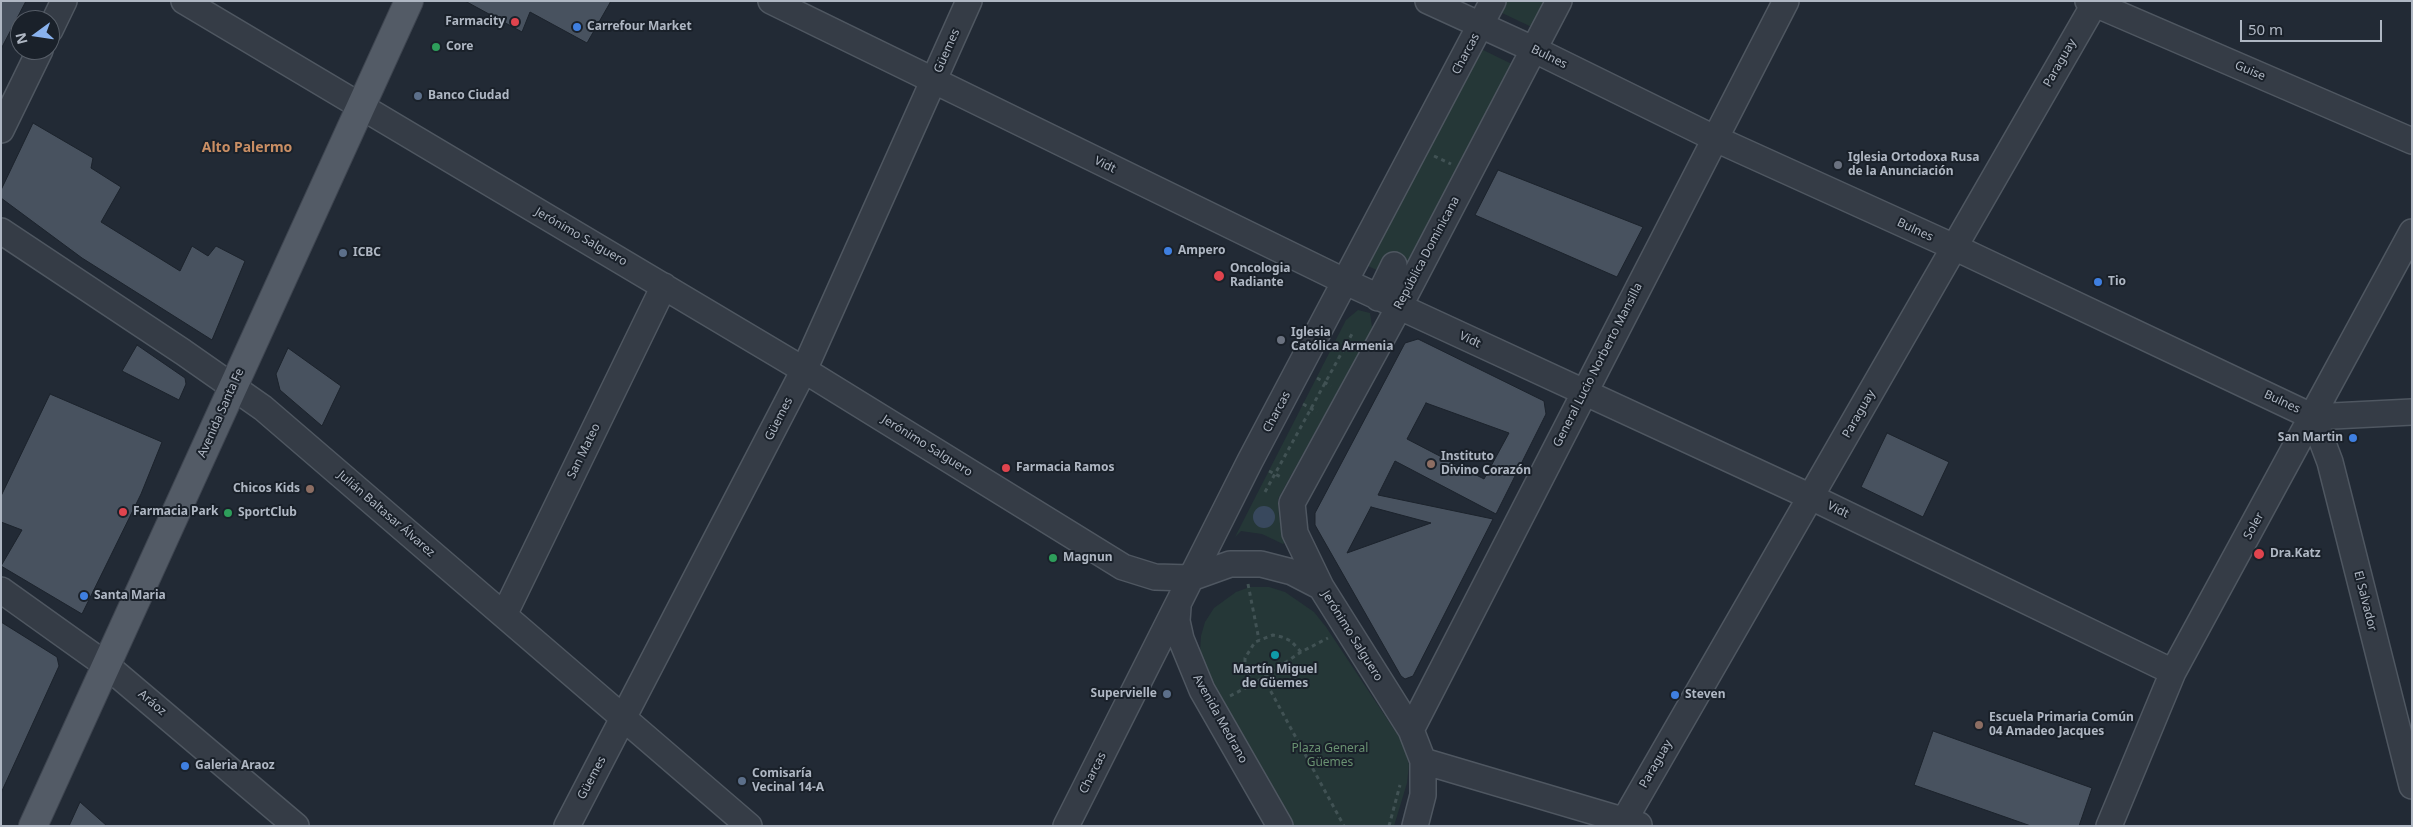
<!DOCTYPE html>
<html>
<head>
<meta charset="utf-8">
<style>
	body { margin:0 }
	#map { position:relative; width:2413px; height:827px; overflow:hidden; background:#222a35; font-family:"Noto Sans",sans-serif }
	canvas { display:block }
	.frame { position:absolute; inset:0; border:2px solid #afb7c3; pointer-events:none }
	.north { position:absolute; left:10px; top:10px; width:50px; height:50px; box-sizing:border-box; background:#1a212a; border:1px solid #565d67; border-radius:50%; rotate:256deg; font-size:14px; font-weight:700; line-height:20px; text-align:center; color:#afb7c3 }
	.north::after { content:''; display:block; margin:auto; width:18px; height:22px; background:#89b2ee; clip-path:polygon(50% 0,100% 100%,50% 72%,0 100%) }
	.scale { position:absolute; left:2240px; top:20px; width:142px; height:22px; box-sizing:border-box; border:2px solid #afb7c3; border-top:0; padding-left:6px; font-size:15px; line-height:18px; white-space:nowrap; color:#afb7c3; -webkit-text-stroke:4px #1a212a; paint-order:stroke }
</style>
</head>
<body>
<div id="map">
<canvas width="2413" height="827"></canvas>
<div class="frame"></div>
<div class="north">N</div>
<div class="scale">50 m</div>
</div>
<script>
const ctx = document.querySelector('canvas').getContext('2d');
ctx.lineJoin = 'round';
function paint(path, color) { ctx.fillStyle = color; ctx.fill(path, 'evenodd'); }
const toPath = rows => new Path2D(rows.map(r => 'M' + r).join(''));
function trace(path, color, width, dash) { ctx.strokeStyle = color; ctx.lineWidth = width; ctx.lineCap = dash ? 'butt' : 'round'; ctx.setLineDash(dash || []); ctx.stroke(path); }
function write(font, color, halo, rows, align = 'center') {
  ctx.font = font + ' "Noto Sans",sans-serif'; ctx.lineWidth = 4; ctx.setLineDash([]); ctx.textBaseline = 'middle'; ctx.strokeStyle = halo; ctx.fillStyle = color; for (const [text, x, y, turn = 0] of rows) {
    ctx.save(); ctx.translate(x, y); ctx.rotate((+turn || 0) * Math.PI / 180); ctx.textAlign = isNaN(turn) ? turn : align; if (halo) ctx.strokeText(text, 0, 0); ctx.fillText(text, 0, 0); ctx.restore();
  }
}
const green = toPath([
	[1505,1,1552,1,1538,30,1500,12],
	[1481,49,1518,67,1405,283,1368,266],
	[1358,310,1370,313,1372,327,1370,333,1278,499,1279,517,1286,542,1283,544,1262,534,1241,531,1235,537,1346,320],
	[1250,587,1269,587,1285,592,1314,612,1326,627,1403,743,1409,765,1407,783,1394,826,1290,826,1206,672,1200,653,1201,636,1205,622,1214,608,1236,592]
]);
const water = toPath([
	'1253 517a11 11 0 1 1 22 0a11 11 0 1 1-22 0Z'
]);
const building = toPath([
	[1,1,26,1,1,49,1,1],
	[465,1,611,1,587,43,530,12,522,32,465,1],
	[33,123,93,158,91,168,121,187,101,222,180,271,192,246,208,256,216,246,245,261,212,340,82,258,1,198,1,190,33,123],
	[1498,170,1643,227,1617,277,1475,215,1498,170],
	[1418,339,1544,401,1546,414,1496,514,1395,461,1378,495,1493,519,1413,676,1405,679,1401,676,1315,525,1315,513,1405,343,1418,339],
	[1426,403,1509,433,1484,479,1407,439,1426,403],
	[1371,507,1431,523,1347,553,1371,507],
	[137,345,185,378,186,384,179,400,122,371,137,345],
	[288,348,341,386,322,426,280,390,276,374,288,348],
	[50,394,162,442,141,494,82,614,1,566,22,530,1,522,1,496,50,394],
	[1887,433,1949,462,1923,517,1861,487,1887,433],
	[1,622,57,657,59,666,1,793,1,622],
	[1933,731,2092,788,2079,826,2031,826,1914,785,1933,731],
	[80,802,107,826,69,826,80,802]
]);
const path = toPath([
	[1434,156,1451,164],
	[1317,378,1331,386],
	[1303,404,1317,412],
	[1269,471,1283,478],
	[1265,492,1352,334],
	[1248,584,1259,640],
	[1263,677,1344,826],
	[1253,684,1245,668,1245,658,1255,642,1273,635,1282,637,1291,641,1301,652],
	[1230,696,1253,684,1301,652,1328,638],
	[1389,826,1400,785]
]);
const minor = toPath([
	[184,1,804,370,1123,567,1155,577,1191,578,1230,564,1261,564,1292,572,1321,587],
	[771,1,1346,282,1811,497,2173,672],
	[1428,1,1535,50,1716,139,1954,247,2313,417,2412,412],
	[2088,1,2412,141],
	[50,30,64,1],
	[1,130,40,50],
	[1,231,183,352,263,408,749,826],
	[1378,298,1394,265],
	[2313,417,2330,462,2412,786],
	[1,590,106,665,296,826],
	[1178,607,1177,621,1181,639,1202,690,1280,826],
	[504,615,664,286],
	[1411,730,1786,1],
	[1423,761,1639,825],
	[567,826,804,370,969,1],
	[1066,826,1250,461,1493,1],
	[1415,826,1423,795,1423,761,1411,730,1321,587,1295,533,1292,503,1399,307,1559,1],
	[1621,826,2096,1],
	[2109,826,2173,672,2412,232]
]);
const major = toPath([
	[33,826,409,1]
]);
const markers = [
	[515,22,5,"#e0444e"],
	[577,27,5,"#3f7fe0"],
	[436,47,5,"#2e9e5b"],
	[418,96,5,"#5c6f8a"],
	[1838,165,5,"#6b7280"],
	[1168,251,5,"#3f7fe0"],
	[343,253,5,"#5c6f8a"],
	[1219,276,6,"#e0444e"],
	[2098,282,5,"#3f7fe0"],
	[1281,340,5,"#6b7280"],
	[2353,438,5,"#3f7fe0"],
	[1431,464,5,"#8d6e63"],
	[1006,468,5,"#e0444e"],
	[310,489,5,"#8d6e63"],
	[123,512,5,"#e0444e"],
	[228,513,5,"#2e9e5b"],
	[2259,554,6,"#e0444e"],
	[1053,558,5,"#2e9e5b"],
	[84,596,5,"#3f7fe0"],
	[1275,655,5,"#0f9aa8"],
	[1167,694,5,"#5c6f8a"],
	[1675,695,5,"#3f7fe0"],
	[1979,725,5,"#8d6e63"],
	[185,766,5,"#3f7fe0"],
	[742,781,5,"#5c6f8a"]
];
const poiNames = [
	["Farmacity",505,22,"right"],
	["Carrefour Market",587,27],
	["Core",446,47],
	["Banco Ciudad",428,96],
	["Iglesia Ortodoxa Rusa",1848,158],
	["de la Anunciación",1848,172],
	["Ampero",1178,251],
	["ICBC",353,253],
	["Oncologia",1230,269],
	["Radiante",1230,283],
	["Tio",2108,282],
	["Iglesia",1291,333],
	["Católica Armenia",1291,347],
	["San Martin",2343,438,"right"],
	["Instituto",1441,457],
	["Divino Corazón",1441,471],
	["Farmacia Ramos",1016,468],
	["Chicos Kids",300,489,"right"],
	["Farmacia Park",133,512],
	["SportClub",238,513],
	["Dra.Katz",2270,554],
	["Magnun",1063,558],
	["Santa Maria",94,596],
	["Martín Miguel",1275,670,"center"],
	["de Güemes",1275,684,"center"],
	["Supervielle",1157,694,"right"],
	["Steven",1685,695],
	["Escuela Primaria Común",1989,718],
	["04 Amadeo Jacques",1989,732],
	["Galeria Araoz",195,766],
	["Comisaría",752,774],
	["Vecinal 14-A",752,788]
];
const streetNames = [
	["Güemes",947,51,-66],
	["Charcas",1466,54,-62],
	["Bulnes",1549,57,26],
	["Paraguay",2060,63,-60],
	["Guise",2250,71,23],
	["Vidt",1105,165,26],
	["Bulnes",1915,230,25],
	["Jerónimo Salguero",581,237,30],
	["República Dominicana",1427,253,-62],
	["Vidt",1470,340,25],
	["General Lucio Norberto Mansilla",1598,365,-63],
	["Bulnes",2282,402,25],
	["Charcas",1277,412,-62],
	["Avenida Santa Fe",221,413,-66],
	["Paraguay",1859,414,-60],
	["Güemes",779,419,-63],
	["Jerónimo Salguero",927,446,32],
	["San Mateo",584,451,-64],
	["Vidt",1838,510,26],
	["Julián Baltasar Álvarez",386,514,41],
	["Soler",2254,526,-61],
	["El Salvador",2365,601,76],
	["Jerónimo Salguero",1352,636,58],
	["Aráoz",152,703,40],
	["Avenida Medrano",1220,719,61],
	["Paraguay",1656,764,-60],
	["Charcas",1093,773,-63],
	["Güemes",592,778,-62]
];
const parkNames = [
	["Plaza General",1330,749],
	["Güemes",1330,763]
];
const neighbourhoodNames = [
	["Alto Palermo",247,148]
];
paint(green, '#253737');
paint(water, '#38485d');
paint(building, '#48525f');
trace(building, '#1c232c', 1);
trace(minor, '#4f5761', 28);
trace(major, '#3e4550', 30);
trace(path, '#415254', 3, [4, 4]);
trace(minor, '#353c46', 25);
trace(major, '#535b66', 28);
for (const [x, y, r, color] of markers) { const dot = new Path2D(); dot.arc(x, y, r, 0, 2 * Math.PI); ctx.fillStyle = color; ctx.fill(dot); trace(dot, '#1a212a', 2); }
write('bold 12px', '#afb7c3', '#1a212a', poiNames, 'left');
write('12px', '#afb7c3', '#1a212a', streetNames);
write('12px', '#699171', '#1a212a', parkNames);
write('bold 14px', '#c98e64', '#1a212a', neighbourhoodNames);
</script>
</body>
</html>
